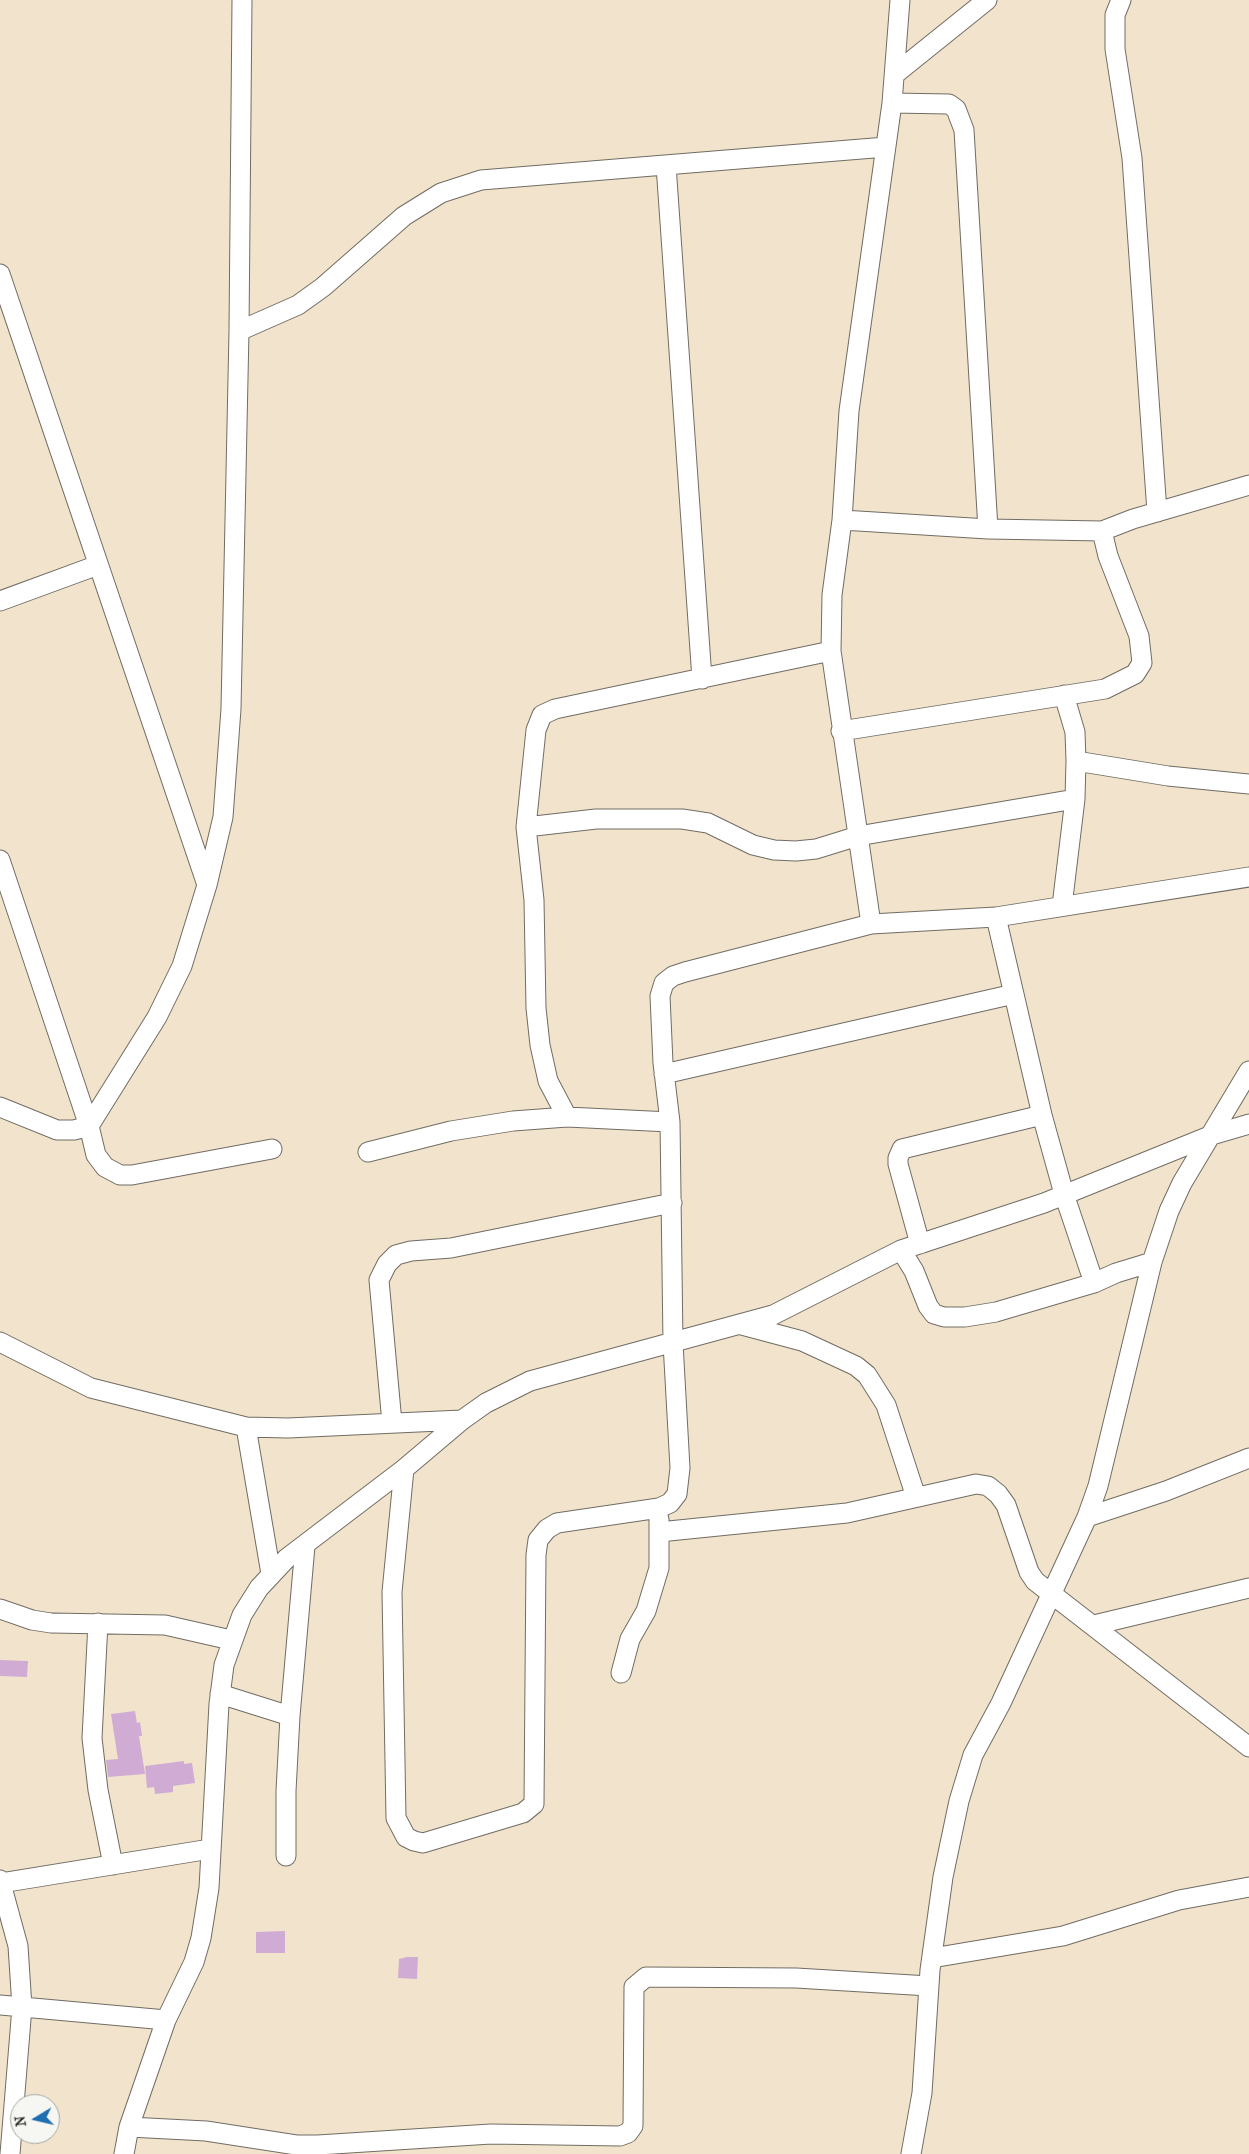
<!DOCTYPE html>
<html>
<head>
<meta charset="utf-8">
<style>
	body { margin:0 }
	#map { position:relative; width:1249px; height:2154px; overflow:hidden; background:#f2e4cc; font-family:"IM FELL French Canon",serif }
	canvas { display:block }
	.north { position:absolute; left:10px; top:2094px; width:50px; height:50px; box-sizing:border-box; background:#f6f6f2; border:1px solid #a5a5a2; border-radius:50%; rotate:261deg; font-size:14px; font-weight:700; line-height:20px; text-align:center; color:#2b2b2b }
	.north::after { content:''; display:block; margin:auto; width:18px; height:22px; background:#1f6fb2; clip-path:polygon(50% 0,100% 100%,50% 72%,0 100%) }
</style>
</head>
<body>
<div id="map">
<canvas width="1249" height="2154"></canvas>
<div class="north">N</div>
</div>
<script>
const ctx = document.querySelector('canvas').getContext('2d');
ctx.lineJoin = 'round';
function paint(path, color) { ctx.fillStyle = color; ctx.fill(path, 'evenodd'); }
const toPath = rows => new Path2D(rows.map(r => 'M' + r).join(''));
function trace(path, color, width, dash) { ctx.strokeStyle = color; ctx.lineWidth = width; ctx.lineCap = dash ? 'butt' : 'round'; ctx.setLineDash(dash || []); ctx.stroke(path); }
const building = toPath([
	[0,1660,28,1661,27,1677,0,1676],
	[135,1711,137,1723,140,1722,142,1736,139,1736,145,1774,108,1777,106,1760,118,1759,111,1714],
	[184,1761,184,1764,192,1763,195,1783,173,1786,173,1792,155,1794,154,1787,147,1788,145,1766],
	[285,1931,285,1953,256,1953,256,1932],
	[407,1957,418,1957,417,1979,398,1978,399,1959]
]);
const minor = toPath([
	[1121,0,1115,15,1115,49,1132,158,1157,512],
	[895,74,987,0],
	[892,103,949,104,956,109,964,130,988,529],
	[666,165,702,679],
	[0,274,207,885],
	[239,331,298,305,323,287,404,216,441,193,481,180,886,147],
	[842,520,988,529,1102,531],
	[0,601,98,565],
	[841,731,1105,689,1135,674,1142,663,1139,636,1108,556,1102,531,1133,519,1249,485],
	[1076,761,1168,776,1249,784],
	[526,827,596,819,682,819,708,823,753,845,774,850,796,851,816,849,858,836,1075,799],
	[0,860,89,1126,96,1155,105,1167,120,1175,132,1175,272,1149],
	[1062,906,1075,799,1076,761,1075,732,1064,695],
	[996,917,1249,877],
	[871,924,831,651,832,595,842,520,849,411,892,103,900,0],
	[664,1074,1014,994],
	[0,1107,57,1130,74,1130,89,1126,157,1017,182,966,207,885,223,817,231,709,239,331,242,0],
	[567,1117,548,1081,540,1045,536,1008,534,900,526,827,536,730,542,715,555,709,831,651],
	[368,1152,451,1131,513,1121,567,1117,670,1122],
	[920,1244,898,1164,898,1158,902,1149,1042,1115],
	[901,1250,914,1271,928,1306,934,1314,944,1317,965,1317,996,1312,1094,1283],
	[742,1325,802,1341,856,1366,867,1375,886,1405,916,1497],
	[0,1342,91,1388,246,1427,288,1428,462,1420],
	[392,1423,379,1280,387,1264,396,1255,411,1251,451,1248,672,1203],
	[246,1427,271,1574],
	[404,1469,392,1592,396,1818,406,1837,414,1841,423,1843,523,1813,534,1804,536,1555,538,1540,547,1529,557,1523,659,1508,670,1503,677,1494,680,1468,673,1343,670,1122,663,1063,660,996,664,983,673,976,685,972,871,924,996,917,1042,1115,1064,1194,1094,1283,1116,1273,1152,1262],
	[1087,1517,1166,1491,1249,1458],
	[659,1532,847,1513,976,1484,988,1486,998,1494,1006,1505,1029,1572,1035,1581,1249,1747],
	[0,1609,32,1620,51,1623,165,1625,231,1640],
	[98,1623,92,1738,98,1790,113,1865],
	[1094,1625,1249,1588],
	[621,1673,630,1639,646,1611,659,1568,659,1519],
	[220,1694,290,1716],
	[286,1856,286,1791,290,1716,305,1546],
	[0,1880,18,1946,22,2007,10,2154],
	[1,1883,210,1849],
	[932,1958,1063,1936,1179,1900,1249,1887],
	[0,2005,166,2020],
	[129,2127,206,2131,296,2145,318,2145,491,2134,620,2136,628,2133,633,2126,634,1987,646,1977,796,1978,929,1986],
	[124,2154,129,2127,166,2020,194,1962,201,1938,209,1888,219,1704,224,1665,242,1615,259,1588,287,1558,404,1469,462,1420,486,1403,530,1381,773,1315,901,1250,1044,1203,1212,1135,1249,1124],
	[911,2154,922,2093,930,1970,943,1877,959,1801,973,1755,1001,1703,1087,1517,1098,1486,1152,1262,1169,1211,1182,1183,1249,1071]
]);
paint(building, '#d0abd4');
trace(minor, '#716c63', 21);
trace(minor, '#fff', 19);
</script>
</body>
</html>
